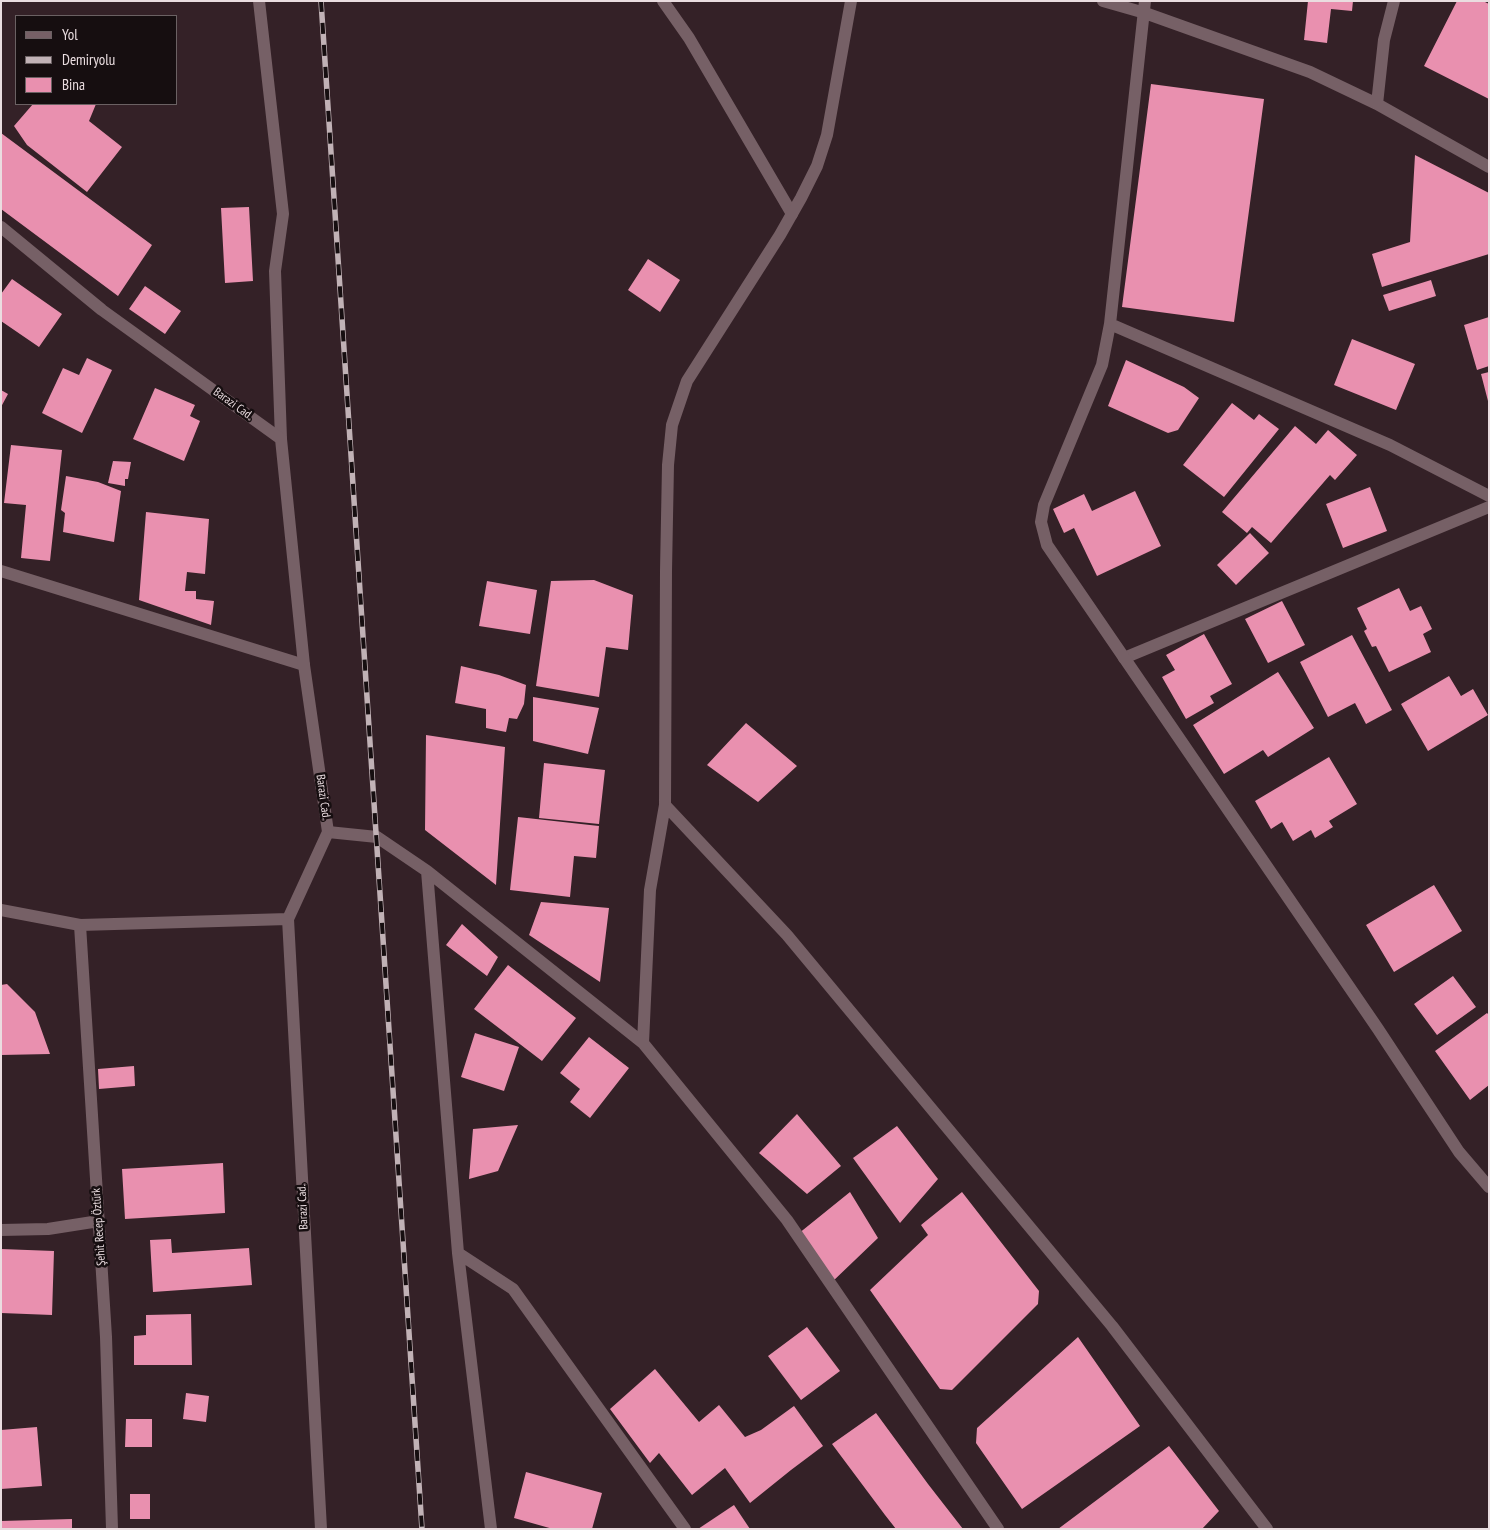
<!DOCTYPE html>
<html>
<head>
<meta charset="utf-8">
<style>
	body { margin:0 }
	#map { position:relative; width:1490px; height:1530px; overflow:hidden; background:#342127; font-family:"PT Sans Narrow",sans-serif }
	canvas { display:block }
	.frame { position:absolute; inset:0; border:2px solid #eadde0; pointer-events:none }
	.legend { position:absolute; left:15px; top:15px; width:162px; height:90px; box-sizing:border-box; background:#160e10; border:1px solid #6b6163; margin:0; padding:6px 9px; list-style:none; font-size:15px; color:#eadde0 }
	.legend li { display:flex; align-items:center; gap:10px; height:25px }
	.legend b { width:25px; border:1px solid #6b6163 }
</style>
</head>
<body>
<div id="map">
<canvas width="1490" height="1530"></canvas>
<div class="frame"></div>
<ul class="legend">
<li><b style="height:6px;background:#766066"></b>Yol</li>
<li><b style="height:6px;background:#c1b2b6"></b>Demiryolu</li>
<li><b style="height:14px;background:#e990af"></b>Bina</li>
</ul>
</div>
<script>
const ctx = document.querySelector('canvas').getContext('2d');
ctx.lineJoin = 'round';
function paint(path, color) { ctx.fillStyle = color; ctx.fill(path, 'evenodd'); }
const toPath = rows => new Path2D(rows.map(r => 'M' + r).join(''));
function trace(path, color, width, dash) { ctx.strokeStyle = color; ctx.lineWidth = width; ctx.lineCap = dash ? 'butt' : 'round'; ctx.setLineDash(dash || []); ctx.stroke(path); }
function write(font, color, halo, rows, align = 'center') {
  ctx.font = font + ' "PT Sans Narrow",sans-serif'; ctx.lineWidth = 5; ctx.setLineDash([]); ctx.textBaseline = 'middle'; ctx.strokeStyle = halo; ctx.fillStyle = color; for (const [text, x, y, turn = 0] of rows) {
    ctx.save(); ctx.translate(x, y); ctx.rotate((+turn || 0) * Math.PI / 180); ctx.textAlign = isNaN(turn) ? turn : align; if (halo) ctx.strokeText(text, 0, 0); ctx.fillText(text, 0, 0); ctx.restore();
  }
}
const building = toPath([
	[1308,1,1353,1,1352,11,1331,9,1327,43,1304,40],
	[1457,1,1483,1,1489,4,1489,99,1424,66],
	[1151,84,1264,99,1234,322,1122,307],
	[33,104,96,104,89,121,122,147,87,192,27,145,14,126],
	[1,133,152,245,118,296,1,209],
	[1415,155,1489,193,1489,254,1382,287,1372,254,1410,242],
	[249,207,253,281,225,283,221,208],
	[648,259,680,280,660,312,628,290],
	[12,279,62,314,39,347,1,321,1,294],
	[1431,280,1436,296,1389,311,1383,295],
	[145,286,181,311,165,334,129,309],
	[1489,317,1489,366,1477,370,1464,325],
	[1352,339,1415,364,1396,410,1334,385],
	[87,358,112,370,82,433,42,413,63,368,79,375],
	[1126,360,1184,387,1199,398,1178,430,1168,433,1108,406],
	[1489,372,1489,401,1488,401,1481,374],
	[155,388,195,405,190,416,200,421,184,461,133,439],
	[1,390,8,394,1,407],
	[1232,403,1254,420,1259,414,1279,429,1224,497,1183,465],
	[1295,426,1316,444,1328,430,1357,455,1335,480,1330,475,1271,543,1252,527,1247,533,1222,512],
	[11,445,62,450,50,561,21,558,26,505,4,503],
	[113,461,131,462,128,479,125,479,125,486,108,483],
	[66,476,98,482,121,491,114,542,63,532,65,513,61,510],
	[1370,487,1387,531,1343,548,1326,504],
	[1135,491,1161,546,1097,576,1074,528,1064,533,1053,509,1084,494,1092,511],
	[146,512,209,519,205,574,187,572,185,591,196,591,196,599,214,601,211,625,139,600],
	[1250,533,1269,553,1236,585,1217,565],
	[594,580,633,595,628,650,606,647,599,697,536,686,551,581],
	[487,581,537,590,530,634,479,626],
	[1399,588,1410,611,1421,606,1432,629,1423,634,1431,652,1389,672,1376,646,1372,647,1364,631,1367,629,1357,608],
	[1282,601,1305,645,1268,663,1245,619],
	[1204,634,1232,684,1210,696,1214,703,1186,719,1162,677,1175,670,1166,655],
	[1352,635,1392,710,1366,724,1355,703,1328,717,1300,662],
	[461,666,499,675,526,685,524,704,517,719,509,718,506,732,486,728,486,709,455,703],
	[1278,672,1314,728,1268,757,1263,750,1224,774,1193,725],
	[1449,676,1461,696,1473,689,1488,715,1428,751,1401,704],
	[533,697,599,708,588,754,533,741],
	[746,723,797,766,758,802,707,765],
	[426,735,505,747,496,885,425,830],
	[1329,757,1357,804,1329,821,1333,827,1315,838,1311,830,1293,841,1282,822,1271,829,1255,801],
	[544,763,605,770,599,824,539,818],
	[518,817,599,826,596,858,574,856,570,897,510,890],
	[1434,885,1462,931,1394,972,1366,925],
	[541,902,609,908,600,982,529,935],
	[462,924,498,957,487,976,446,945],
	[508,965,576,1018,542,1061,474,1009],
	[1453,976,1476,1007,1437,1035,1414,1004],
	[7,984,35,1012,50,1054,1,1055,1,985],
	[1487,1013,1489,1015,1489,1085,1470,1100,1435,1051],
	[475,1033,519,1047,504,1091,461,1077],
	[589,1037,629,1068,590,1118,570,1102,580,1089,560,1073],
	[134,1066,135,1086,99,1089,98,1069],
	[797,1114,841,1166,807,1194,759,1153],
	[518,1125,498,1171,469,1179,473,1129],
	[897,1126,938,1179,900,1223,853,1158],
	[223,1163,225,1213,125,1219,122,1169],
	[850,1192,878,1238,831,1283,798,1234],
	[962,1192,1039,1291,1038,1304,952,1390,940,1389,870,1290,928,1235,921,1225],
	[171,1239,172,1253,249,1248,252,1285,153,1292,150,1240],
	[1,1249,54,1251,52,1315,1,1313],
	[191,1314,192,1365,134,1365,134,1336,146,1335,146,1315],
	[807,1327,840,1371,801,1400,768,1356],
	[1078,1337,1140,1426,1022,1509,976,1443,977,1428],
	[655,1369,699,1422,719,1405,745,1437,761,1430,794,1406,823,1446,791,1470,750,1503,725,1468,692,1495,659,1453,650,1463,610,1409],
	[186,1393,209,1396,206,1422,183,1419],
	[876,1413,928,1484,963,1529,896,1529,885,1515,832,1444],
	[126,1419,152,1419,152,1447,125,1447],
	[37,1427,42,1486,1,1489,1,1430],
	[1169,1446,1219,1511,1202,1529,1058,1529],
	[526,1472,602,1493,592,1529,553,1529,514,1518],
	[130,1494,150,1494,150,1519,130,1519],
	[734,1505,750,1529,698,1529],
	[72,1519,72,1529,1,1529,1,1521]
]);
const service = toPath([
	[663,1,689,38,792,214],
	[1124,658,1489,507]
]);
const minor = toPath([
	[259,1,283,214,275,271,281,439],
	[1103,1,1145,13,1310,72,1377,104,1489,167],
	[1145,1,1110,324,1102,365,1044,505,1041,522,1047,545,1378,1029,1459,1152,1489,1187],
	[1377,104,1384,40,1394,1],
	[1110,324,1390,445,1489,496],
	[1,571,304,665],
	[665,805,787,935,1112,1326,1267,1529],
	[328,832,377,837,427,871,643,1043,787,1220,998,1529],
	[427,871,458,1253,491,1529],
	[80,925,106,1337,112,1529],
	[643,1043,650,890,665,805,666,571,668,465,672,425,687,381,780,235,801,198,817,166,827,135,851,1],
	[1,1230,48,1229,99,1221],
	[458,1253,513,1289,685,1529]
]);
const tertiary = toPath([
	[1,227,102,310,281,439,304,665,328,832,288,919,321,1529],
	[1,910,80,925,288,919]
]);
const rail = toPath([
	[321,1,422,1529]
]);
const streetNames = [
	["Barazi Cad.",233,404,36],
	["Barazi Cad.",323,797,82],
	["Barazi Cad.",303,1207,-93],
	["Şehit Recep Öztürk",99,1227,-94]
];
paint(building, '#e990af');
trace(service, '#766066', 12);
trace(minor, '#766066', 12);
trace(tertiary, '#766066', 12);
trace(rail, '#c1b2b6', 5.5);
trace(rail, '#160e10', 4, [11]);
write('12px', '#eadde0', '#160e10', streetNames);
</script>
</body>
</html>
